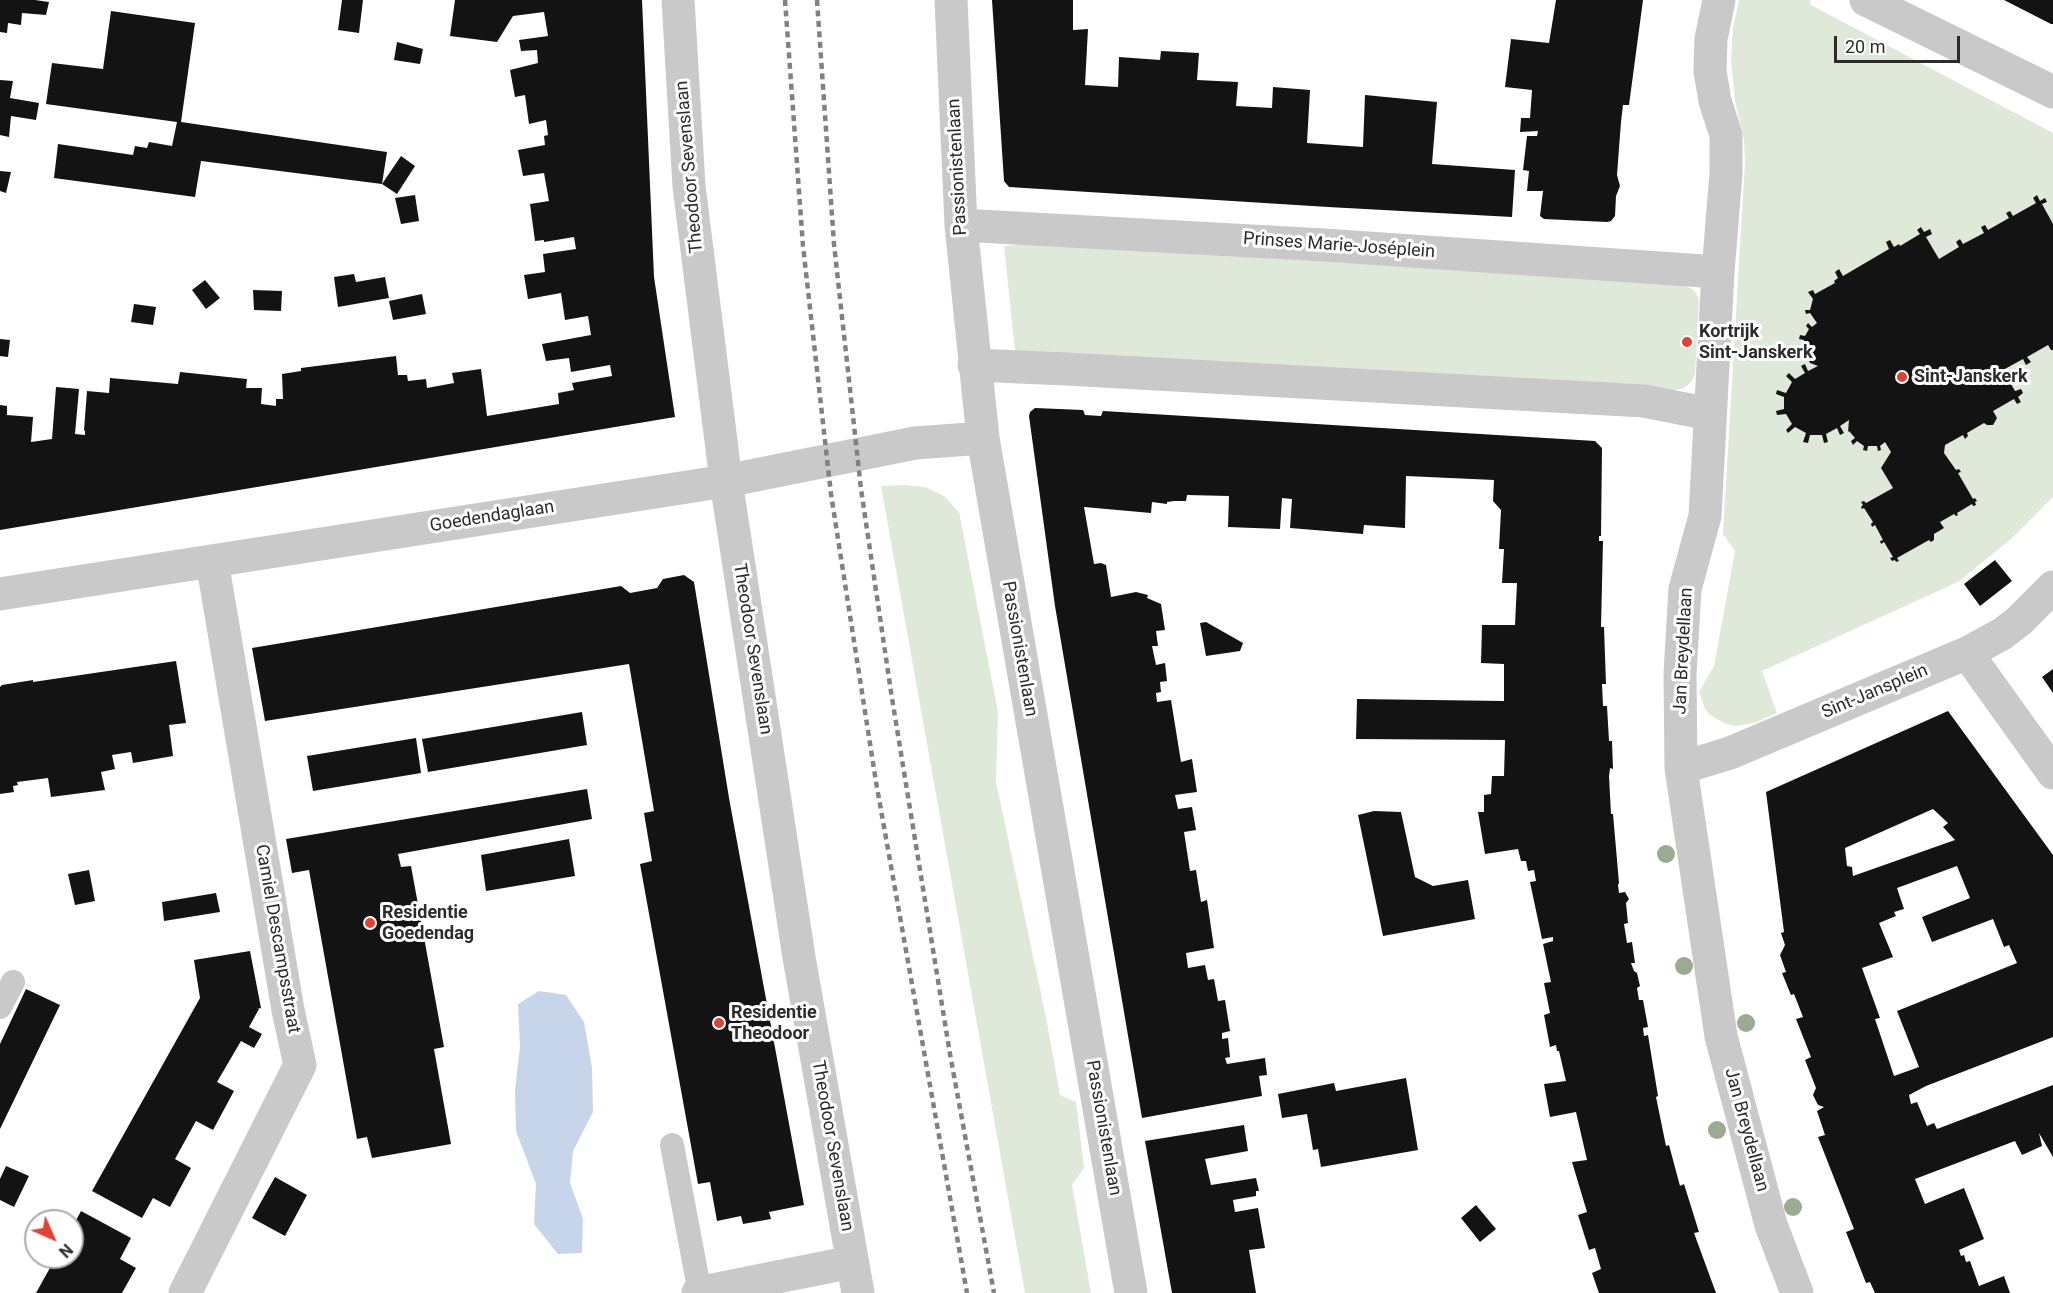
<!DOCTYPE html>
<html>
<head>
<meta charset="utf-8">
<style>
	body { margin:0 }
	#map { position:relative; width:2053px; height:1293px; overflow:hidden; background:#fff; font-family:Roboto,sans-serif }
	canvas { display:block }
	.north { position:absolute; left:24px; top:1209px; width:60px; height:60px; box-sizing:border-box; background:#fff; border:2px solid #ababab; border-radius:50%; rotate:135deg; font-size:16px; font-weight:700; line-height:24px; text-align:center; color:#2c2c2c }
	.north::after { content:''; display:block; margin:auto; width:21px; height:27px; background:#de4333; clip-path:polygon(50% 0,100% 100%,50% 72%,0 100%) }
	.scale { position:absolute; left:1834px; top:36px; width:126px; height:27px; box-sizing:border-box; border:3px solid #2c2c2c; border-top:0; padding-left:8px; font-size:18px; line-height:21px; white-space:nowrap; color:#2c2c2c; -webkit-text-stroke:4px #fff; paint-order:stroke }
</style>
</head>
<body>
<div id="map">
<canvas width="2053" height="1293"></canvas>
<div class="north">N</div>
<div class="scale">20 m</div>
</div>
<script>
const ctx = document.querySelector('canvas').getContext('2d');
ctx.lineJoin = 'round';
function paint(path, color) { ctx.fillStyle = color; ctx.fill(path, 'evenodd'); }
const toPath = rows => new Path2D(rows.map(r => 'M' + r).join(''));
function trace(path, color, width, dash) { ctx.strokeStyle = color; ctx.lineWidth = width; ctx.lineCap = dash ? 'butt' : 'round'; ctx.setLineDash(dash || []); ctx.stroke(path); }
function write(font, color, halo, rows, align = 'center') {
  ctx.font = font + ' Roboto,sans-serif'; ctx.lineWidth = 6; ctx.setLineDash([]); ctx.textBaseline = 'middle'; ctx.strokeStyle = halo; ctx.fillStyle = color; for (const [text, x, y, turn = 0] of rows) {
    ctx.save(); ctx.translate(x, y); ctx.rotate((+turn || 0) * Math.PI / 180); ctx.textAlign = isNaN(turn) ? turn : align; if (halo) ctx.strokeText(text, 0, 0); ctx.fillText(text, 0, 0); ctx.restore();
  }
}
const green = toPath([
	[1739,0,1810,0,1811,5,2053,133,2053,497,2010,540,1958,582,1762,671,1777,713,1754,723,1735,726,1726,724,1710,715,1705,709,1699,692,1714,666,1735,551,1723,534,1745,162,1744,140,1735,101,1731,60,1733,28],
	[1028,244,1677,282,1694,290,1699,299,1695,374,1691,382,1684,388,1671,391,1015,351,1004,246],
	[906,485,925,487,944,496,959,512,998,712,996,782,1046,1017,1060,1095,1076,1102,1084,1168,1072,1185,1091,1293,1025,1293,881,486]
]);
const water = toPath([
	[539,991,566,995,584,1022,592,1068,593,1112,573,1151,570,1183,583,1219,582,1253,558,1254,534,1224,536,1184,516,1131,515,1090,520,1047,518,1004]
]);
const building = toPath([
	[0,0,35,0,49,2,46,15,22,13,21,25,8,23,7,33,0,32],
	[342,0,363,0,359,33,338,30],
	[455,0,642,0,654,277,675,417,0,530,0,405,7,406,7,415,33,417,31,442,52,439,56,387,79,389,75,434,85,435,85,431,84,430,87,391,109,393,110,378,178,384,180,372,247,379,246,388,262,388,261,404,276,406,276,399,283,399,282,374,301,371,301,368,396,356,398,375,407,375,408,381,426,379,427,388,454,383,452,373,481,369,487,416,559,404,558,393,574,390,572,383,612,376,610,365,571,372,569,358,546,361,542,344,591,335,588,316,565,320,561,293,528,299,524,275,545,272,543,254,576,249,574,237,544,242,544,240,535,241,530,204,549,201,544,173,523,176,518,150,545,145,544,136,548,135,546,120,529,124,525,95,515,97,510,70,538,63,537,50,521,51,519,40,548,36,544,12,513,16,497,42,450,36],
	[992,0,1073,0,1073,30,1088,29,1085,85,1118,87,1119,57,1160,60,1161,51,1199,53,1197,80,1238,82,1236,106,1272,108,1273,87,1310,90,1307,143,1363,147,1365,95,1437,102,1432,164,1515,170,1512,217,1328,207,1009,187,1004,181],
	[1556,0,1643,0,1629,105,1623,105,1621,122,1617,175,1620,186,1616,196,1615,216,1611,221,1607,222,1544,219,1540,216,1543,191,1527,191,1529,171,1523,170,1527,136,1537,136,1538,131,1520,132,1521,118,1530,118,1532,90,1505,87,1511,39,1549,43],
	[2004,0,2053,0,2053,24,2051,24],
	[111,11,195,23,181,122,387,152,382,184,201,161,195,197,54,178,58,144,133,155,135,146,147,148,149,142,172,146,177,122,46,104,52,63,103,69],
	[397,42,423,49,420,64,394,60],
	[0,80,13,81,10,98,39,103,36,120,11,116,9,137,0,135],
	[401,156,415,166,397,194,382,184],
	[0,171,11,172,6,193,0,191],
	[415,195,419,221,401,224,395,198],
	[2037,195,2040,201,2045,198,2047,202,2042,204,2053,224,2053,350,2051,350,2048,345,2027,357,2031,362,2026,365,2023,359,2003,370,2015,391,2021,389,2023,393,2018,397,2021,402,2017,404,2014,399,1993,411,1997,418,1993,425,1987,425,1984,423,1967,433,1968,436,1965,439,1963,435,1945,445,1944,453,1956,470,1959,469,1961,472,1958,473,1973,499,1975,498,1977,501,1975,502,1976,505,1973,506,1972,504,1957,513,1958,515,1956,516,1954,514,1940,522,1944,528,1934,534,1934,540,1931,542,1929,540,1897,558,1899,561,1896,562,1895,560,1892,561,1890,558,1893,557,1884,542,1881,544,1880,541,1883,540,1875,525,1872,527,1871,524,1873,522,1864,508,1862,509,1861,507,1863,505,1861,502,1864,501,1866,503,1893,488,1881,468,1891,452,1885,442,1880,446,1881,450,1878,451,1877,446,1868,446,1867,451,1863,450,1864,446,1857,441,1853,445,1851,441,1855,438,1849,431,1848,432,1849,420,1840,426,1844,433,1840,435,1837,428,1826,434,1828,442,1824,443,1822,435,1810,435,1808,443,1803,442,1806,433,1795,427,1788,433,1786,430,1792,424,1786,414,1777,415,1776,411,1784,409,1784,397,1776,394,1777,390,1786,393,1792,382,1786,376,1789,373,1795,379,1805,373,1801,366,1805,364,1808,371,1818,366,1810,363,1805,352,1800,353,1799,350,1803,348,1804,340,1799,339,1800,335,1805,336,1809,329,1806,326,1808,323,1812,327,1817,323,1810,313,1806,314,1805,310,1810,310,1813,299,1808,292,1813,290,1815,294,1835,283,1834,281,1838,278,1835,272,1839,269,1843,276,1889,249,1886,242,1890,240,1894,247,1899,244,1900,246,1920,234,1917,230,1921,227,1924,232,1930,229,1932,234,1926,237,1939,259,1959,247,1956,242,1960,239,1963,244,1984,233,1981,227,1985,225,1988,230,2009,218,2006,213,2010,211,2013,216,2036,203,2033,198],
	[354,274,356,282,385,277,389,298,338,307,334,277],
	[205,280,220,298,206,309,192,290],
	[253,290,282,291,281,311,254,310],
	[422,294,426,314,393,320,389,301],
	[134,304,156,307,153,325,131,322],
	[0,339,10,340,8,357,0,356],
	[1035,408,1083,410,1085,415,1101,416,1103,411,1595,441,1602,448,1601,536,1599,536,1599,541,1603,541,1601,627,1604,627,1606,684,1602,684,1603,706,1607,706,1609,741,1612,741,1613,769,1610,768,1609,776,1611,814,1613,814,1619,883,1618,885,1619,893,1625,892,1629,899,1626,903,1628,923,1624,924,1627,943,1632,942,1635,963,1631,963,1634,971,1637,973,1640,986,1637,988,1639,1000,1643,1000,1648,1027,1643,1028,1644,1036,1648,1035,1658,1096,1656,1097,1666,1146,1669,1145,1680,1186,1684,1184,1699,1232,1694,1233,1716,1293,1599,1293,1592,1273,1601,1269,1595,1248,1589,1250,1578,1215,1587,1212,1572,1162,1587,1160,1576,1112,1550,1117,1544,1084,1566,1081,1559,1051,1557,1051,1556,1045,1550,1047,1544,1015,1550,1013,1544,983,1551,982,1543,944,1553,941,1553,937,1542,939,1530,882,1536,881,1534,870,1528,871,1526,861,1521,861,1518,849,1485,854,1478,812,1484,812,1484,795,1491,794,1492,776,1504,776,1505,740,1356,739,1357,699,1504,701,1504,664,1481,663,1482,625,1515,625,1517,583,1502,583,1504,549,1499,549,1501,510,1493,501,1494,480,1406,476,1405,528,1364,525,1363,534,1290,528,1292,499,1282,498,1280,529,1228,527,1229,496,1187,495,1186,501,1174,501,1167,502,1167,504,1152,502,1151,513,1084,507,1094,564,1101,563,1106,565,1111,597,1136,592,1148,595,1147,598,1161,604,1165,630,1156,631,1158,646,1152,646,1156,665,1165,663,1167,681,1160,682,1161,692,1156,693,1157,702,1171,700,1181,762,1192,759,1197,792,1175,795,1178,809,1192,807,1196,830,1184,832,1190,871,1196,870,1201,902,1207,900,1214,948,1186,953,1188,968,1205,965,1208,980,1214,979,1218,1001,1225,1000,1230,1031,1222,1033,1222,1039,1228,1038,1230,1057,1225,1058,1227,1064,1265,1058,1267,1075,1259,1076,1262,1096,1142,1118,1055,606,1029,416,1030,412],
	[1995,560,2012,581,1980,606,1964,584],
	[684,575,694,582,729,798,804,1205,769,1212,771,1219,743,1224,741,1216,717,1221,710,1182,698,1184,640,864,652,861,644,813,654,811,629,664,265,721,252,648,621,586,630,593,657,588,663,579],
	[1206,622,1243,643,1240,651,1206,656,1200,623],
	[176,661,186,723,169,725,173,756,133,763,131,752,112,755,115,769,101,772,105,790,51,797,48,778,17,782,18,785,13,786,14,792,0,794,0,687,2,685,33,680,33,682],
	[2053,669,2053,693,2042,677],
	[1948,711,2053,855,2053,1037,1926,1086,1909,1095,1911,1104,1917,1102,1927,1126,1934,1123,1937,1129,2053,1085,2053,1157,2039,1133,2042,1146,2022,1155,2015,1141,1915,1179,1925,1204,1964,1188,1984,1239,1959,1250,1961,1256,1964,1255,1966,1262,1970,1261,1979,1286,2004,1276,2010,1293,1875,1293,1870,1282,1866,1283,1846,1232,1854,1229,1818,1137,1825,1135,1817,1111,1824,1107,1818,1105,1813,1095,1816,1088,1805,1060,1811,1057,1796,1019,1803,1017,1794,994,1791,995,1782,973,1786,972,1780,955,1785,945,1781,933,1784,932,1766,792],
	[1933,809,1948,823,1943,827,1955,840,1853,876,1852,867,1847,866,1845,848],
	[1957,866,1970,898,1922,917,1932,942,1993,919,2004,947,2009,945,2017,963,1897,1011,1919,1067,1894,1076,1875,1019,1880,1018,1862,968,1893,957,1879,923,1896,916,1894,912,1904,909,1897,888],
	[582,712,587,745,428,772,422,739],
	[416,738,421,773,313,791,307,756],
	[587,789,592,819,398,854,401,867,411,866,444,1047,434,1049,451,1144,372,1158,367,1137,357,1139,309,870,292,873,286,839],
	[1374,811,1401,812,1415,877,1433,886,1468,880,1475,919,1383,936,1358,815],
	[569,839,575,876,486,891,481,855],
	[89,870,95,901,75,905,68,874],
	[216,893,220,912,164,921,162,902],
	[250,951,261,1008,257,1009,259,1009,249,1027,262,1034,254,1048,241,1041,217,1082,234,1091,213,1130,196,1121,175,1159,191,1168,170,1207,153,1198,142,1218,92,1191,200,998,194,960],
	[26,989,60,1005,0,1129,0,1044],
	[1406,1078,1418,1150,1321,1167,1318,1149,1313,1150,1307,1114,1282,1118,1278,1094,1334,1083,1336,1091],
	[1244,1125,1248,1151,1205,1159,1211,1185,1256,1178,1259,1191,1256,1191,1256,1196,1233,1200,1235,1212,1258,1208,1265,1248,1249,1250,1256,1293,1172,1293,1145,1141],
	[6,1166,29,1176,14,1207,0,1200,0,1179],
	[275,1177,307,1195,285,1236,252,1218],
	[1476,1205,1496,1229,1480,1242,1461,1218],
	[81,1211,131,1238,120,1259,136,1268,122,1293,36,1293,56,1257,72,1257,72,1228]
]);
const lane = toPath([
	[0,1007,13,982],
	[672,1145,700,1293]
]);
const street = toPath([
	[678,0,689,186,726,481,799,957,858,1293],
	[951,0,961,225,983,438,1131,1293],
	[1719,0,1711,39,1710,71,1715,101,1726,135,1726,173,1718,272,1705,516,1685,589,1680,674,1681,768,1721,1036,1771,1225,1797,1293],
	[1866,0,2053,92],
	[961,225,1324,245,1718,272],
	[974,365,1066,369,1644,401,1710,414],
	[0,594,726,481,915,443,983,438],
	[1967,653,2053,773],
	[1681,768,1730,753,1967,653,2002,634,2019,621,2053,587],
	[185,1293,300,1065,288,1010,212,561],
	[698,1293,852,1262]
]);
const rail = toPath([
	[785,0,803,246,831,494,876,782,967,1293],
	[817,0,834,244,861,489,891,692,950,1054,994,1293]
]);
const trees = [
	[1666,854],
	[1684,966],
	[1746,1023],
	[1717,1130],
	[1793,1207]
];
const markers = [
	[1687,342,6,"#de4333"],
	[1902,377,6,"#de4333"],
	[370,923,6,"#de4333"],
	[719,1023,6,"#de4333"]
];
const streetNames = [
	["Theodoor Sevenslaan",690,167,-95],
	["Passionistenlaan",958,167,-93],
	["Prinses Marie-Joséplein",1339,246,4],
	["Goedendaglaan",492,517,-9],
	["Theodoor Sevenslaan",752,649,81],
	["Passionistenlaan",1019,649,80],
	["Jan Breydellaan",1684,651,-87],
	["Sint-Jansplein",1875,692,-23],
	["Camiel Descampsstraat",277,939,80],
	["Passionistenlaan",1103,1128,80],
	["Jan Breydellaan",1746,1130,75],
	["Theodoor Sevenslaan",832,1146,80]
];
const poiNames = [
	["Kortrijk",1699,332],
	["Sint-Janskerk",1699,353],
	["Sint-Janskerk",1914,377],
	["Residentie",382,913],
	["Goedendag",382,934],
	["Residentie",731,1013],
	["Theodoor",731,1034]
];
paint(green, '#dfe9d9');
paint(water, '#c6d5e9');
paint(building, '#131313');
trace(lane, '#c9c9c9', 24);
trace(street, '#c9c9c9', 33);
trace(rail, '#818181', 4.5, [6, 4.5]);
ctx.fillStyle = '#9aaa93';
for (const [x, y] of trees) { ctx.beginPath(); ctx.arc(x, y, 9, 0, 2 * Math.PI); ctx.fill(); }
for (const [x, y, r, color] of markers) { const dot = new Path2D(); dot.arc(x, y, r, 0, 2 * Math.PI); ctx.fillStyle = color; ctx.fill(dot); trace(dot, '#fff', 2); }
write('18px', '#2c2c2c', '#fff', streetNames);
write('bold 18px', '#2c2c2c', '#fff', poiNames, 'left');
</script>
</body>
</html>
